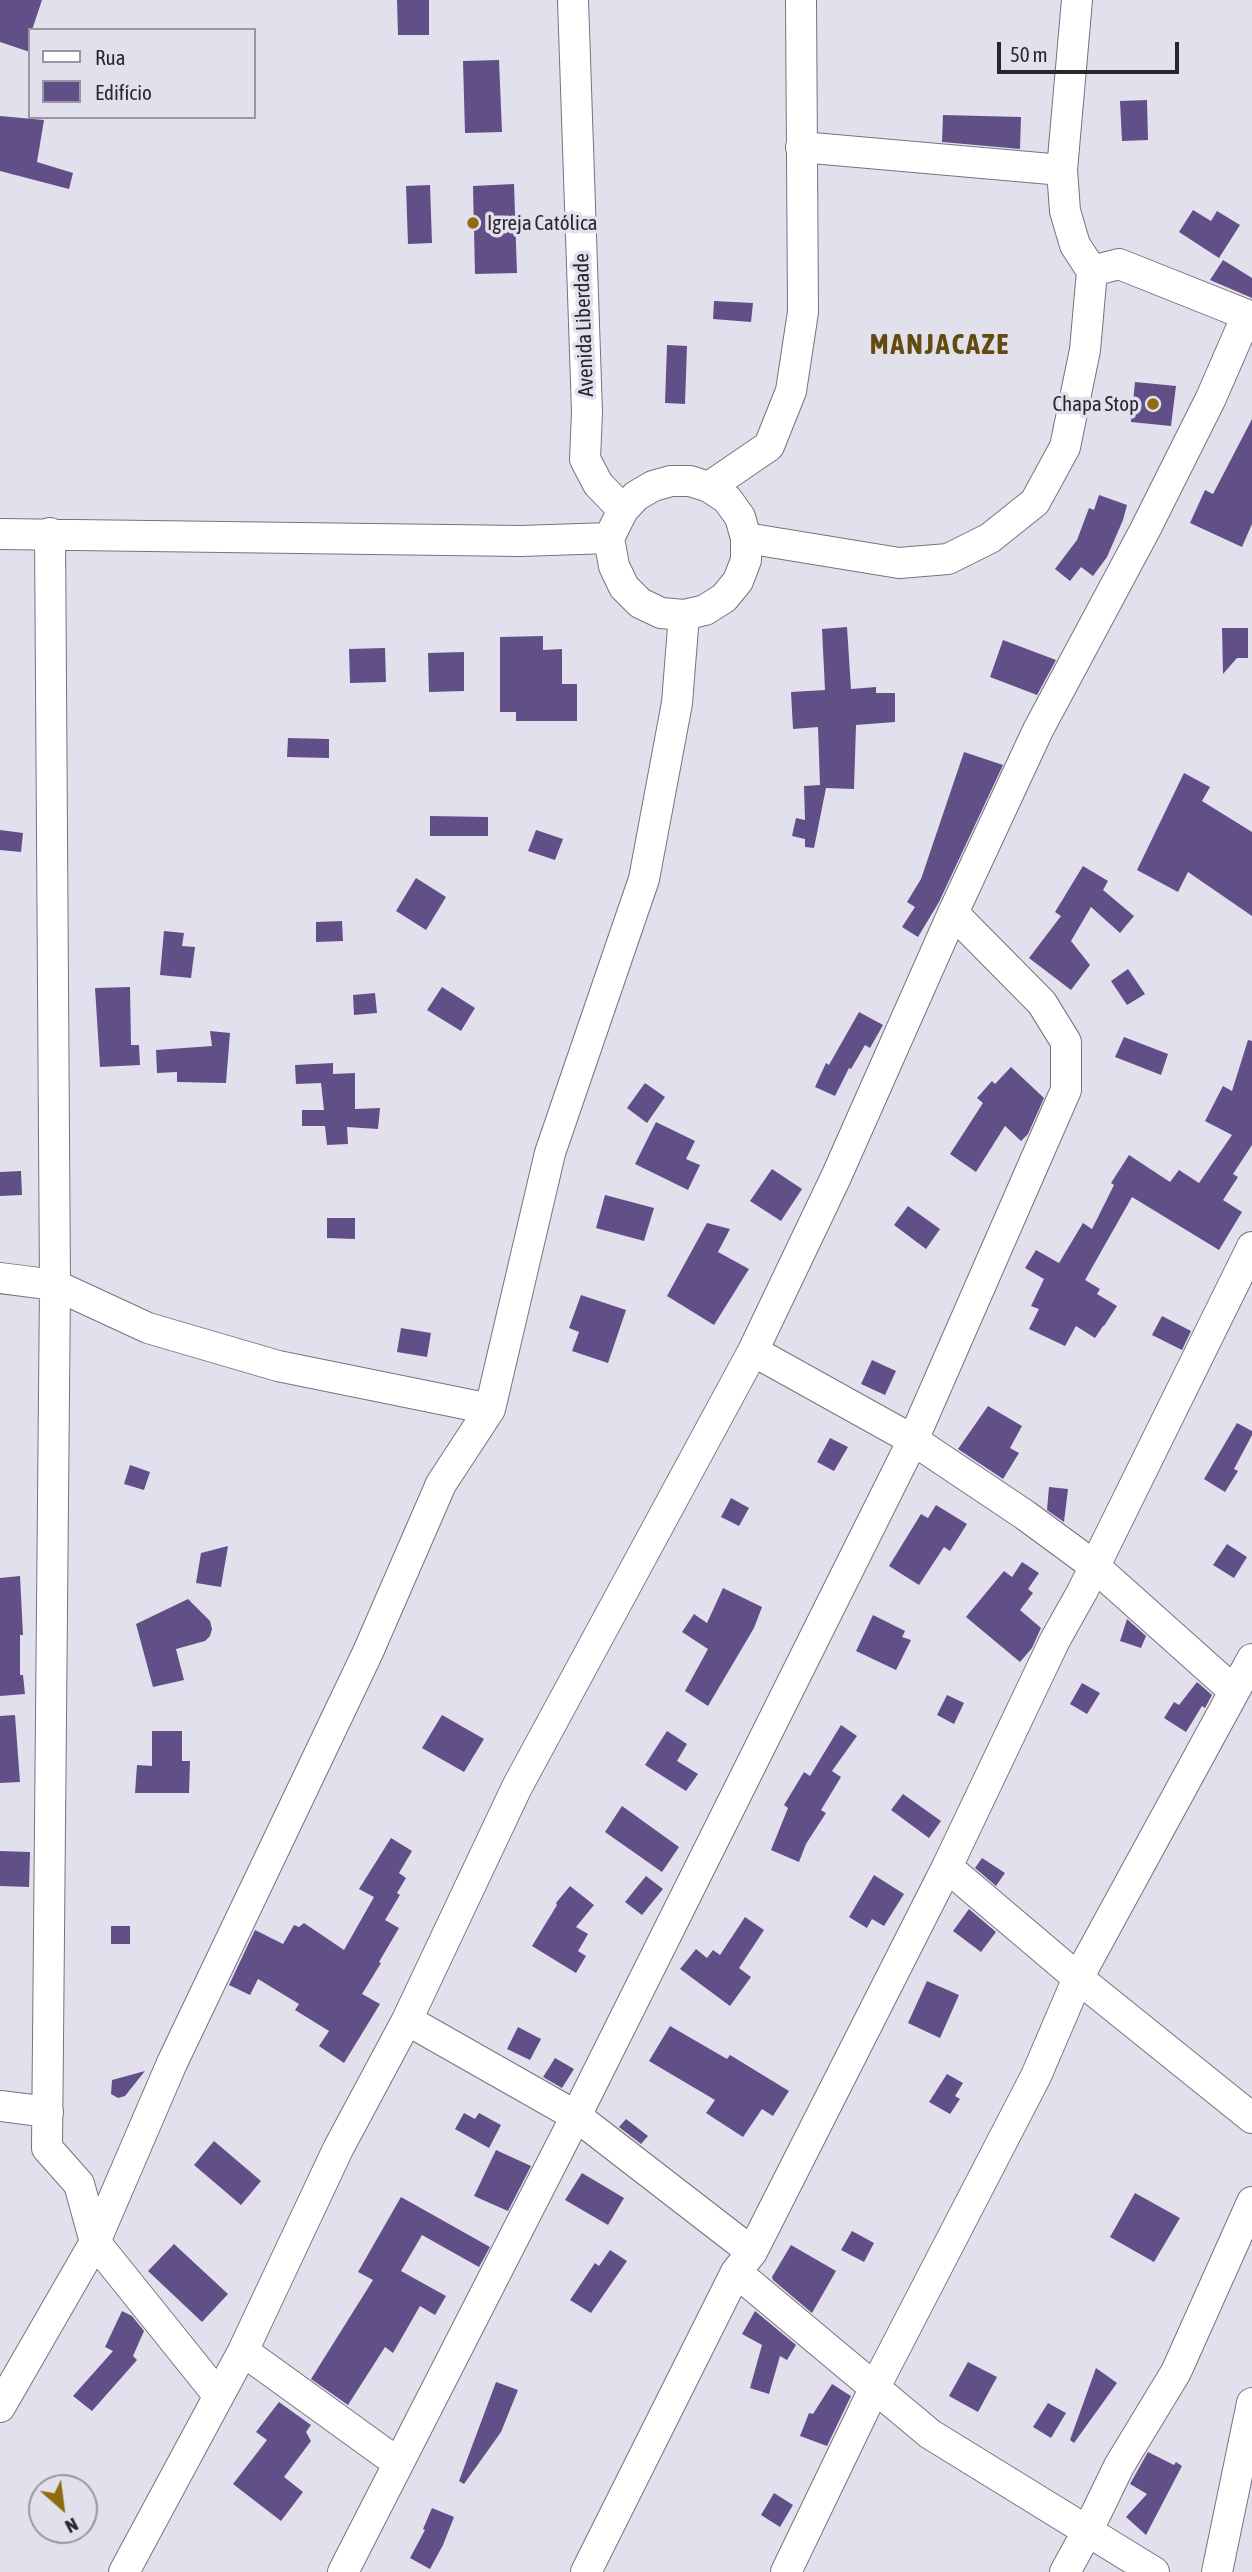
<!DOCTYPE html>
<html>
<head>
<meta charset="utf-8">
<style>
	body { margin:0 }
	#map { position:relative; width:1252px; height:2572px; overflow:hidden; background:#e3e0ed; font-family:"Asap Condensed",sans-serif }
	canvas { display:block }
	.legend { position:absolute; left:28px; top:28px; width:228px; height:91px; box-sizing:border-box; background:#e3e0ed; border:2px solid #9896a0; margin:0; padding:9px 12px; list-style:none; font-size:21px; color:#28272c }
	.legend li { display:flex; align-items:center; gap:14px; height:35px }
	.legend b { width:35px; border:2px solid #9896a0 }
	.north { position:absolute; left:28px; top:2474px; width:70px; height:70px; box-sizing:border-box; background:#e3e0ed; border:2px solid #9896a0; border-radius:50%; rotate:152deg; font-size:19px; font-weight:700; line-height:28px; text-align:center; color:#28272c }
	.north::after { content:''; display:block; margin:auto; width:24px; height:32px; background:#8d6d10; clip-path:polygon(50% 0,100% 100%,50% 72%,0 100%) }
	.scale { position:absolute; left:997px; top:42px; width:182px; height:32px; box-sizing:border-box; border:4px solid #28272c; border-top:0; padding-left:9px; font-size:21px; line-height:24px; white-space:nowrap; color:#28272c; -webkit-text-stroke:5px #e3e0ed; paint-order:stroke }
</style>
</head>
<body>
<div id="map">
<canvas width="1252" height="2572"></canvas>
<ul class="legend">
<li><b style="height:9px;background:#fff"></b>Rua</li>
<li><b style="height:19px;background:#615088"></b>Edifício</li>
</ul>
<div class="north">N</div>
<div class="scale">50 m</div>
</div>
<script>
const ctx = document.querySelector('canvas').getContext('2d');
ctx.lineJoin = 'round';
function paint(path, color) { ctx.fillStyle = color; ctx.fill(path, 'evenodd'); }
const toPath = rows => new Path2D(rows.map(r => 'M' + r).join(''));
function trace(path, color, width, dash) { ctx.strokeStyle = color; ctx.lineWidth = width; ctx.lineCap = dash ? 'butt' : 'round'; ctx.setLineDash(dash || []); ctx.stroke(path); }
function write(font, color, halo, rows, align = 'center') {
  ctx.font = font + ' "Asap Condensed",sans-serif'; ctx.lineWidth = 7; ctx.setLineDash([]); ctx.textBaseline = 'middle'; ctx.strokeStyle = halo; ctx.fillStyle = color; for (const [text, x, y, turn = 0] of rows) {
    ctx.save(); ctx.translate(x, y); ctx.rotate((+turn || 0) * Math.PI / 180); ctx.textAlign = isNaN(turn) ? turn : align; if (halo) ctx.strokeText(text, 0, 0); ctx.fillText(text, 0, 0); ctx.restore();
  }
}
const building = toPath([
	[0,0,42,0,32,30,30,30,30,52,0,42],
	[397,0,429,0,429,35,398,35],
	[499,60,502,132,465,133,463,61],
	[1147,100,1148,140,1122,141,1120,101],
	[943,115,1021,117,1020,149,942,142],
	[0,116,44,120,37,162,73,173,69,189,0,171],
	[514,184,517,273,475,274,473,186],
	[430,185,432,243,408,244,406,186],
	[1193,210,1211,221,1217,211,1240,225,1219,258,1179,232],
	[1223,260,1252,278,1252,298,1210,280],
	[714,301,753,303,751,322,713,319],
	[667,345,687,346,685,404,665,403],
	[1135,382,1176,386,1171,426,1131,422],
	[1252,419,1252,524,1242,547,1190,523,1205,490,1213,494],
	[1099,495,1127,505,1123,520,1107,557,1093,576,1081,567,1070,581,1055,569,1077,540,1089,508,1094,510],
	[847,627,851,689,876,687,876,693,895,693,895,722,856,725,854,789,826,788,814,848,805,847,805,839,792,836,796,818,805,820,804,786,820,785,818,727,793,729,791,692,825,690,822,629],
	[1222,628,1248,628,1248,658,1237,658,1223,674],
	[543,636,543,650,562,649,562,684,577,684,577,721,516,721,516,712,500,712,500,637],
	[1003,640,1056,660,1037,695,990,677],
	[385,648,386,682,350,683,349,649],
	[464,652,464,691,429,692,428,653],
	[288,738,329,739,329,758,287,757],
	[964,752,1003,765,939,902,918,937,902,927,915,907,907,902,921,879],
	[1184,773,1210,787,1202,801,1252,832,1252,916,1188,872,1178,892,1137,870],
	[430,816,488,817,488,836,430,836],
	[0,830,23,833,21,852,0,850],
	[536,830,563,839,555,860,528,851],
	[1083,866,1108,881,1103,890,1134,916,1120,933,1091,907,1071,941,1090,965,1071,990,1029,958,1061,916,1055,912],
	[416,878,446,897,426,930,396,911],
	[342,921,343,941,316,942,316,922],
	[164,931,184,933,182,946,195,947,191,978,160,975],
	[1128,969,1145,994,1127,1005,1111,981],
	[130,987,131,1045,139,1045,140,1065,100,1067,95,988],
	[442,987,475,1008,461,1031,427,1010],
	[375,993,377,1013,354,1015,353,995],
	[859,1012,883,1025,870,1048,865,1045,851,1069,849,1068,835,1096,815,1087,826,1063,829,1065],
	[210,1031,230,1033,226,1083,177,1082,177,1072,157,1073,156,1050,212,1046],
	[1124,1037,1168,1054,1161,1075,1115,1057],
	[1248,1040,1252,1041,1252,1145,1233,1174,1238,1177,1223,1200,1242,1212,1219,1250,1132,1197,1085,1280,1100,1289,1097,1294,1117,1306,1104,1326,1103,1326,1095,1338,1076,1326,1065,1346,1029,1329,1039,1309,1031,1306,1044,1279,1025,1268,1036,1250,1059,1263,1083,1223,1092,1229,1114,1185,1111,1183,1129,1155,1170,1182,1179,1170,1199,1183,1232,1135,1205,1121,1223,1086,1232,1091],
	[333,1063,333,1074,355,1073,355,1109,380,1108,378,1129,347,1127,348,1144,327,1145,325,1126,302,1126,302,1110,324,1110,321,1083,296,1084,295,1065],
	[1011,1067,1044,1098,1028,1134,1021,1141,1005,1126,976,1172,950,1154,983,1103,977,1098,992,1081,995,1084],
	[645,1083,665,1097,647,1123,627,1108],
	[656,1122,695,1141,686,1159,700,1165,688,1190,635,1164],
	[772,1169,802,1189,781,1221,750,1201],
	[21,1171,22,1195,0,1196,0,1172],
	[605,1195,654,1208,644,1241,596,1228],
	[908,1206,940,1229,926,1249,894,1225],
	[327,1218,355,1218,355,1239,327,1238],
	[707,1223,730,1229,718,1252,749,1269,714,1325,667,1296],
	[581,1295,626,1310,608,1363,572,1351,579,1332,569,1328],
	[1162,1316,1191,1331,1182,1350,1152,1335],
	[401,1328,431,1333,427,1357,397,1352],
	[872,1360,896,1371,885,1395,861,1384],
	[988,1406,1022,1426,1010,1448,1019,1453,1003,1479,958,1449],
	[1237,1423,1252,1431,1252,1435,1234,1469,1238,1471,1225,1492,1204,1479],
	[830,1438,848,1447,834,1471,817,1462],
	[130,1465,150,1472,144,1490,124,1484],
	[1049,1487,1068,1489,1064,1522,1047,1510],
	[731,1498,749,1508,739,1526,721,1517],
	[936,1505,967,1524,950,1551,944,1547,919,1585,889,1566,921,1514,928,1518],
	[1227,1544,1247,1557,1234,1578,1213,1565],
	[228,1546,221,1587,196,1583,201,1553],
	[1022,1562,1039,1573,1028,1589,1033,1593,1020,1610,1041,1628,1032,1648,1020,1662,966,1617,1004,1571,1012,1577],
	[20,1576,23,1635,20,1635,20,1675,23,1675,25,1694,0,1696,0,1578],
	[723,1588,762,1607,754,1628,708,1706,685,1691,708,1649,682,1632,694,1614,707,1623],
	[188,1599,210,1621,212,1629,210,1636,205,1641,176,1649,184,1680,153,1687,136,1624],
	[873,1615,905,1631,902,1637,911,1640,896,1670,856,1651],
	[1127,1619,1146,1636,1141,1648,1120,1641],
	[1197,1682,1212,1695,1205,1708,1202,1706,1186,1732,1164,1718,1174,1702,1179,1705],
	[1082,1683,1100,1693,1087,1714,1070,1704],
	[947,1695,964,1703,954,1724,937,1715],
	[15,1715,20,1782,0,1783,0,1716],
	[442,1715,484,1739,464,1772,422,1748],
	[841,1725,857,1736,832,1771,841,1777,821,1810,826,1813,806,1844,799,1862,771,1850,788,1808,784,1805,804,1772,810,1776],
	[152,1731,182,1731,182,1761,190,1761,189,1793,135,1793,137,1765,152,1766],
	[667,1731,687,1744,677,1761,698,1774,686,1791,645,1765],
	[903,1794,941,1821,929,1838,891,1810],
	[622,1806,679,1847,662,1872,605,1832],
	[391,1838,412,1851,399,1873,406,1878,397,1893,400,1895,385,1920,399,1928,379,1962,381,1963,362,1994,380,2004,344,2063,319,2046,329,2031,295,2010,299,2004,258,1979,250,1995,229,1985,255,1930,283,1944,294,1925,299,1927,304,1923,344,1950,374,1897,359,1889],
	[0,1851,30,1852,29,1887,0,1886],
	[982,1858,1005,1873,996,1886,975,1868],
	[874,1875,904,1894,884,1926,872,1919,867,1928,849,1917],
	[646,1876,663,1889,642,1915,625,1902],
	[570,1886,594,1905,576,1927,588,1934,578,1951,586,1956,576,1973,532,1946,557,1905,556,1903],
	[969,1909,996,1932,981,1952,953,1931],
	[745,1917,764,1930,739,1968,751,1977,730,2006,680,1969,696,1949,707,1958,713,1950,720,1955],
	[111,1926,130,1926,130,1944,111,1944],
	[927,1981,959,1995,940,2038,908,2023],
	[670,2026,727,2059,730,2055,789,2091,773,2116,762,2109,743,2137,706,2113,715,2100,649,2061],
	[518,2027,541,2039,530,2060,507,2049],
	[555,2058,574,2069,562,2088,543,2077],
	[145,2071,125,2096,118,2098,111,2094,112,2080],
	[947,2074,963,2083,955,2096,960,2099,950,2114,929,2102],
	[464,2113,475,2119,479,2113,501,2125,489,2148,455,2129],
	[626,2119,648,2136,641,2144,619,2127],
	[214,2141,261,2181,241,2205,194,2165],
	[496,2150,531,2166,508,2211,474,2196],
	[582,2173,624,2198,608,2225,565,2200],
	[1135,2193,1180,2218,1154,2262,1110,2237],
	[401,2197,490,2247,479,2267,422,2235,401,2271,446,2296,435,2315,420,2306,393,2353,385,2347,348,2405,311,2379,373,2280,358,2272],
	[852,2231,874,2243,864,2262,841,2250],
	[174,2244,228,2294,202,2322,148,2271],
	[791,2245,836,2271,812,2313,773,2280,772,2277],
	[610,2250,627,2261,591,2313,570,2300,595,2263,599,2266],
	[122,2311,132,2316,144,2331,133,2356,137,2360,92,2411,73,2396,113,2351,105,2347],
	[755,2311,796,2345,787,2360,780,2356,769,2394,750,2388,762,2345,742,2334],
	[968,2362,997,2377,978,2412,949,2396],
	[1096,2368,1117,2383,1074,2443,1070,2440],
	[496,2382,518,2390,501,2432,464,2484,459,2481],
	[832,2384,851,2396,827,2446,800,2436,809,2413,813,2414],
	[279,2402,311,2425,306,2432,311,2441,284,2477,303,2492,281,2521,233,2484,267,2440,256,2432],
	[1048,2403,1066,2413,1051,2438,1033,2427],
	[1148,2452,1174,2465,1176,2462,1182,2466,1146,2535,1126,2517,1147,2494,1130,2484],
	[774,2493,793,2505,780,2527,761,2515],
	[432,2508,454,2517,443,2545,430,2569,410,2558,425,2530,423,2529]
]);
const minor = toPath([
	[573,0,587,412,585,459,598,484,623,510],
	[1077,0,1062,170,1065,211,1075,245,1092,271],
	[801,147,1062,170],
	[671,481,690,481,709,487,727,499,740,517,746,538,746,560,738,581,724,598,705,610,684,615,661,613,640,603,624,587,614,566,609,538,623,510,636,496,653,486,671,481],
	[709,487,769,446,791,391,803,312,801,0],
	[50,533,55,1285,47,2148,79,2184,95,2242,218,2395],
	[0,534,521,541,609,538],
	[746,538,899,563,948,559,990,538,1035,502,1065,447,1085,350,1092,271,1119,264,1252,317],
	[0,1278,55,1285,148,1328,278,1366,490,1409],
	[753,1351,913,1440,1025,1515,1093,1565,1234,1691],
	[947,1867,1078,1978,1252,2118],
	[407,2020,576,2116,752,2252],
	[0,2106,48,2112],
	[736,2272,930,2434,1154,2572],
	[243,2351,398,2463],
	[0,2407,95,2242,172,2063,368,1652,441,1484,490,1409,550,1153,644,879,677,703,684,615],
	[124,2572,243,2351,338,2149,407,2020,517,1787,753,1351,836,1177,953,913,1038,730,1145,530,1211,398,1247,315],
	[343,2572,576,2116,913,1440,1066,1090,1066,1042,1042,1003,953,913],
	[586,2572,736,2272,752,2252,947,1867,1055,1640,1082,1592,1252,1247],
	[786,2572,875,2387,1036,2076,1078,1978,1252,1659],
	[1065,2572,1087,2532,1119,2466,1176,2372,1252,2202],
	[1217,2572,1252,2403]
]);
const markers = [
	[473,223,7,"#8d6d10"],
	[1153,404,7,"#8d6d10"]
];
const poiNames = [
	["Igreja Católica",487,223],
	["Chapa Stop",1139,404,"right"]
];
const streetNames = [
	["Avenida Liberdade",584,325,-92]
];
const districtNames = [
	["MANJACAZE",940,345]
];
paint(building, '#615088');
trace(minor, '#76737e', 32);
trace(minor, '#fff', 30);
for (const [x, y, r, color] of markers) { const dot = new Path2D(); dot.arc(x, y, r, 0, 2 * Math.PI); ctx.fillStyle = color; ctx.fill(dot); trace(dot, '#e3e0ed', 2.5); }
write('21px', '#28272c', '#e3e0ed', poiNames, 'left');
write('21px', '#28272c', '#e3e0ed', streetNames);
ctx.letterSpacing = '2px';
write('bold 28px', '#614b0e', '#e3e0ed', districtNames);
ctx.letterSpacing = '0px';
</script>
</body>
</html>
